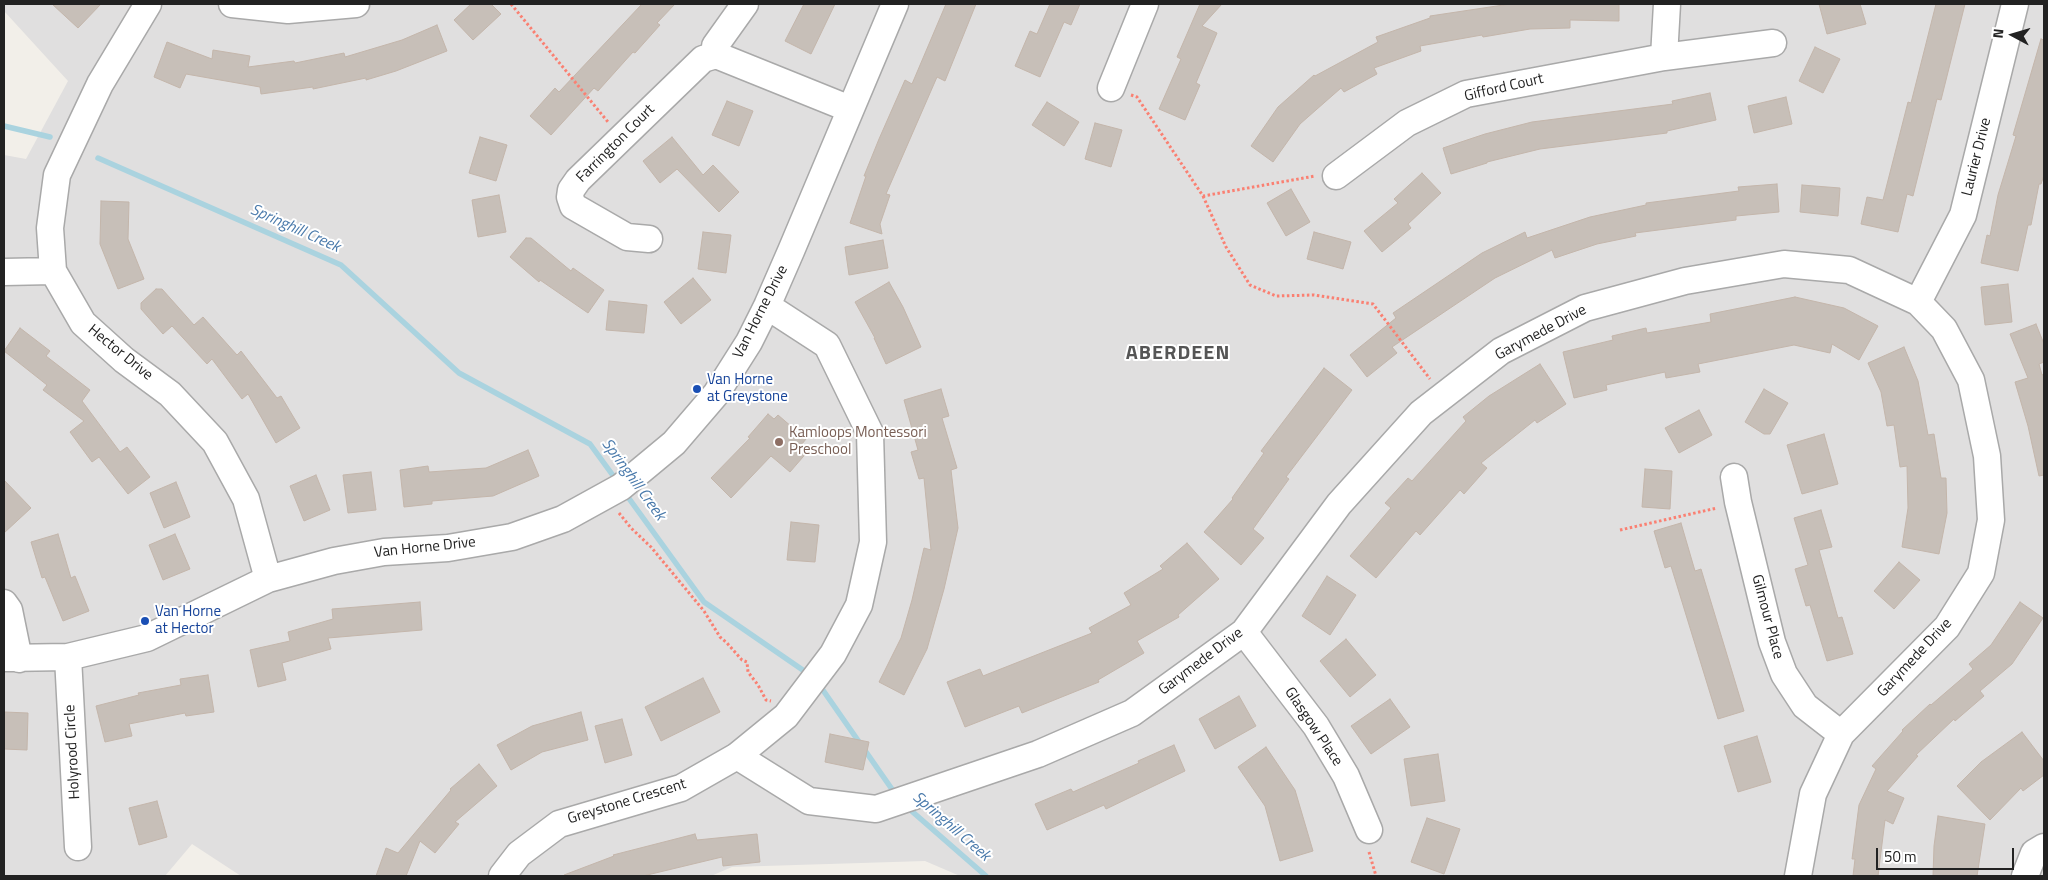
<!DOCTYPE html>
<html>
<head>
<meta charset="utf-8">
<style>
	body { margin:0 }
	#map { position:relative; width:2048px; height:880px; overflow:hidden; background:#f2efe9; font-family:"Titillium Web",sans-serif }
	canvas { display:block }
	.frame { position:absolute; inset:0; border:5px solid #222; pointer-events:none }
	.north { position:absolute; left:1988px; top:10px; width:50px; height:50px; -webkit-text-stroke:4px #fff; paint-order:stroke; rotate:276deg; font-size:14px; font-weight:700; line-height:20px; text-align:center; color:#222 }
	.north::after { content:''; display:block; margin:auto; width:18px; height:22px; background:#222; clip-path:polygon(50% 0,100% 100%,50% 72%,0 100%) }
	.scale { position:absolute; left:1876px; top:848px; width:138px; height:22px; box-sizing:border-box; border:2px solid #222; border-top:0; padding-left:6px; font-size:15px; line-height:18px; white-space:nowrap; color:#222; -webkit-text-stroke:4px #fff; paint-order:stroke }
</style>
</head>
<body>
<div id="map">
<canvas width="2048" height="880"></canvas>
<div class="frame"></div>
<div class="north">N</div>
<div class="scale">50 m</div>
</div>
<script>
const ctx = document.querySelector('canvas').getContext('2d');
ctx.lineJoin = 'round';
function paint(path, color) { ctx.fillStyle = color; ctx.fill(path, 'evenodd'); }
const toPath = rows => new Path2D(rows.map(r => 'M' + r).join(''));
function trace(path, color, width, dash) { ctx.strokeStyle = color; ctx.lineWidth = width; ctx.lineCap = dash ? 'butt' : 'round'; ctx.setLineDash(dash || []); ctx.stroke(path); }
function write(font, color, halo, rows, align = 'center') {
  ctx.font = font + ' "Titillium Web",sans-serif'; ctx.lineWidth = 4; ctx.setLineDash([]); ctx.textBaseline = 'middle'; ctx.strokeStyle = halo; ctx.fillStyle = color; for (const [text, x, y, turn = 0] of rows) {
    ctx.save(); ctx.translate(x, y); ctx.rotate((+turn || 0) * Math.PI / 180); ctx.textAlign = isNaN(turn) ? turn : align; if (halo) ctx.strokeText(text, 0, 0); ctx.fillText(text, 0, 0); ctx.restore();
  }
}
const residential = toPath([
	[4,4,2044,4,2044,876,960,876,925,861,732,867,711,876,241,876,192,844,165,876,4,876,4,155,26,159,68,81,4,11]
]);
const stream = toPath([
	[4,126,50,137],
	[98,158,341,265,459,373,590,444,617,481],
	[625,493,704,602,810,675],
	[818,683,896,795],
	[907,807,986,876]
]);
const building = toPath([
	[52,4,101,4,78,28,52,4],
	[471,4,491,4,501,14,473,40,454,20,471,4],
	[642,4,675,4,657,23,660,25,635,53,633,52,598,91,594,88,551,135,530,116,555,88,559,92,642,4],
	[804,4,835,4,811,54,785,41,804,4],
	[946,4,976,4,945,81,937,77,886,194,890,195,880,224,882,234,850,223,866,176,864,176,879,139,905,80,912,84,946,4],
	[1050,4,1080,4,1071,25,1064,22,1040,77,1015,66,1030,31,1037,34,1050,4],
	[1200,4,1222,4,1202,26,1217,33,1196,83,1200,85,1185,120,1159,109,1181,59,1177,57,1200,4],
	[1510,4,1619,4,1619,21,1570,20,1570,28,1530,29,1483,37,1482,35,1420,46,1421,51,1374,68,1377,74,1344,92,1341,88,1300,124,1273,162,1251,146,1278,107,1314,75,1315,76,1378,42,1376,37,1430,18,1430,16,1510,4],
	[1819,4,1860,4,1866,24,1827,34,1819,4],
	[1936,4,1965,4,1941,100,1937,99,1913,196,1907,194,1898,232,1861,224,1867,197,1883,200,1908,102,1911,103,1936,4],
	[437,25,447,51,396,71,366,80,366,78,313,89,313,87,261,94,260,87,186,74,180,88,154,77,167,42,212,59,213,50,250,56,248,67,294,61,295,63,344,53,345,57,402,40,437,25],
	[2041,39,2044,40,2044,175,2041,184,2039,184,2031,225,2028,225,2018,271,1981,263,1987,235,1990,236,1998,195,2016,136,2013,135,2041,39],
	[1815,47,1840,59,1823,93,1799,81,1815,47],
	[1710,93,1716,120,1667,131,1667,133,1540,149,1487,162,1487,163,1451,174,1443,148,1485,134,1532,122,1673,104,1672,101,1710,93],
	[1786,97,1792,124,1754,133,1748,106,1786,97],
	[727,101,753,111,739,146,712,135,727,101],
	[1047,102,1079,122,1064,146,1032,125,1047,102],
	[1095,123,1122,130,1111,167,1085,159,1095,123],
	[480,137,507,145,496,181,469,173,480,137],
	[672,137,703,175,713,165,739,192,719,212,677,169,660,183,643,161,672,137],
	[1422,173,1441,193,1408,224,1411,228,1382,252,1364,231,1398,203,1394,199,1422,173],
	[1777,184,1779,212,1736,216,1736,220,1635,233,1636,236,1597,244,1555,258,1552,250,1495,278,1392,347,1397,353,1367,377,1350,355,1396,318,1393,313,1482,253,1525,232,1527,238,1590,217,1646,205,1646,203,1739,191,1738,187,1777,184],
	[1802,185,1840,188,1838,216,1800,212,1802,185],
	[1291,189,1310,222,1286,236,1267,203,1291,189],
	[499,195,506,232,478,237,472,200,499,195],
	[101,201,129,202,128,239,144,279,118,289,100,244,101,201],
	[703,232,731,235,726,273,698,269,703,232],
	[1314,232,1351,242,1343,269,1307,259,1314,232],
	[526,238,531,238,571,271,573,268,604,290,588,313,540,280,539,282,510,257,526,238],
	[883,240,888,268,849,275,845,247,883,240],
	[693,278,711,300,681,324,664,302,693,278],
	[889,282,903,307,921,347,886,364,874,338,875,338,855,302,889,282],
	[2008,284,2012,322,1985,325,1981,287,2008,284],
	[156,289,162,289,194,325,203,317,237,355,241,351,277,398,281,396,300,428,276,443,248,394,242,399,212,359,207,364,172,326,163,334,141,309,141,303,156,289],
	[1795,297,1844,308,1878,326,1859,360,1832,344,1830,353,1794,345,1698,364,1700,372,1666,378,1665,372,1606,385,1607,390,1574,398,1563,352,1613,340,1612,336,1646,328,1647,333,1711,322,1710,314,1795,297],
	[609,301,647,305,644,333,606,330,609,301],
	[2036,324,2044,344,2044,362,2039,364,2042,375,2044,374,2044,475,2039,476,2028,426,2015,382,2028,378,2010,334,2036,324],
	[20,328,50,351,46,356,90,390,82,401,120,452,127,447,150,477,128,494,99,457,92,462,70,432,84,421,43,390,47,385,4,351,20,328],
	[1904,347,1918,381,1928,435,1934,434,1941,478,1946,478,1947,513,1939,554,1902,547,1908,508,1907,466,1900,467,1894,425,1887,426,1881,392,1868,363,1904,347],
	[1540,364,1566,404,1537,423,1535,420,1481,463,1487,468,1464,494,1460,490,1420,535,1416,531,1376,578,1350,556,1391,508,1385,503,1408,478,1412,481,1466,421,1463,417,1489,396,1540,364],
	[1324,368,1352,390,1286,477,1289,479,1253,529,1264,538,1241,565,1204,532,1233,499,1232,498,1264,453,1261,451,1324,368],
	[941,389,949,416,942,418,957,468,951,470,958,528,944,589,927,649,904,695,879,682,901,638,912,600,924,548,931,550,924,478,919,479,911,452,918,450,904,400,941,389],
	[1764,389,1788,403,1770,434,1764,434,1745,422,1764,389],
	[1699,410,1712,435,1679,453,1665,428,1699,410],
	[768,414,774,419,778,415,806,439,802,444,809,450,790,472,771,456,731,498,711,478,750,438,748,437,768,414],
	[1824,434,1838,484,1802,494,1787,445,1824,434],
	[528,450,539,476,493,496,432,501,432,504,404,507,400,470,428,466,429,472,486,468,528,450],
	[1645,469,1672,471,1670,509,1642,507,1645,469],
	[371,472,376,510,348,513,343,475,371,472],
	[316,475,330,510,304,521,290,486,316,475],
	[4,480,31,508,4,533,4,480],
	[176,482,190,517,164,528,150,493,176,482],
	[1821,510,1832,547,1819,550,1838,618,1842,617,1853,654,1827,661,1810,605,1806,606,1795,569,1808,565,1794,518,1821,510],
	[791,522,819,525,815,562,787,560,791,522],
	[1681,523,1695,571,1701,569,1744,711,1718,719,1671,566,1665,568,1654,531,1681,523],
	[58,534,71,578,75,576,89,611,63,621,45,577,42,578,31,542,58,534],
	[175,534,190,569,163,580,149,545,175,534],
	[1187,543,1219,579,1178,615,1179,617,1137,641,1144,653,1098,680,1099,682,1022,713,1019,706,965,727,947,682,980,669,983,676,1092,633,1089,628,1131,605,1124,593,1163,569,1160,566,1187,543],
	[1899,562,1920,580,1894,609,1874,591,1899,562],
	[1327,576,1356,595,1330,635,1302,616,1327,576],
	[420,602,422,630,328,638,331,649,282,663,286,680,258,687,250,650,290,641,288,632,333,619,332,609,420,602],
	[2020,602,2043,618,2012,664,1980,691,1984,696,1955,721,1954,719,1916,755,1918,756,1887,791,1904,798,1893,824,1885,820,1878,876,1853,876,1855,859,1852,859,1859,805,1876,769,1872,766,1903,731,1902,730,1930,704,1931,705,1973,669,1969,664,1991,645,2020,602],
	[1346,639,1376,675,1350,697,1320,661,1346,639],
	[208,675,214,712,186,716,185,713,129,724,132,736,105,742,96,706,139,695,138,693,181,685,180,679,208,675],
	[703,678,720,712,661,741,645,707,703,678],
	[1239,696,1256,726,1215,749,1199,719,1239,696],
	[1390,699,1410,727,1371,754,1351,726,1390,699],
	[4,712,28,713,27,750,4,749,4,712],
	[581,712,588,740,542,752,511,770,497,745,532,726,581,712],
	[622,719,632,755,605,763,595,726,622,719],
	[2022,732,2044,761,2044,775,2023,791,2021,788,1990,820,1957,786,1981,762,2022,732],
	[830,734,869,742,863,770,825,762,830,734],
	[1757,736,1771,782,1738,792,1724,746,1757,736],
	[1174,745,1185,771,1106,809,1104,805,1047,830,1035,804,1071,789,1073,792,1139,763,1138,761,1174,745],
	[1266,747,1295,790,1313,851,1280,861,1265,806,1238,767,1266,747],
	[1438,754,1445,801,1411,806,1404,759,1438,754],
	[479,764,497,786,455,822,459,824,435,853,420,841,406,876,376,876,386,848,398,853,451,790,450,789,479,764],
	[157,801,167,837,139,845,129,808,157,801],
	[1938,816,1985,824,1977,876,1933,876,1934,846,1938,816],
	[1427,818,1460,829,1444,874,1411,862,1427,818],
	[695,834,697,840,757,834,760,862,723,866,722,857,643,876,564,876,564,875,614,856,613,855,695,834]
]);
const path = toPath([
	[511,4,608,122],
	[1131,95,1137,97,1203,196,1315,176],
	[1203,196,1226,247,1250,285,1276,296,1314,295,1373,304,1430,379],
	[619,513,631,528,651,547,704,611,720,637,727,643,742,660,747,662,748,672,758,685,766,700,771,701],
	[1620,530,1717,508],
	[1369,852,1376,876]
]);
const minor = toPath([
	[148,4,100,84,57,175,50,228,53,271,83,323,124,360,170,394,215,442,246,499,268,579],
	[232,4,288,10,356,4],
	[716,55,715,46,745,4],
	[1664,57,1667,4],
	[1111,88,1145,4],
	[1336,176,1407,123,1466,94,1664,57,1773,43],
	[649,239,627,237,573,206,570,197,571,190,578,180,703,59,716,55,850,109],
	[4,272,53,271],
	[1918,302,1963,215,2015,4],
	[1734,477,1738,502,1772,642,1784,674,1805,706,1841,734],
	[4,603,9,610,19,659],
	[1244,632,1316,726,1346,776,1369,830],
	[68,657,78,847],
	[4,658,68,657,147,638,268,579,334,561,384,552,448,548,512,537,563,519,621,487,674,443,716,394,749,342,767,306,791,251,895,4],
	[737,756,809,801,876,809,1038,754,1132,713,1244,632,1339,504,1421,413,1501,351,1585,308,1685,281,1784,264,1849,270,1918,302,1944,329,1971,380,1987,456,1991,520,1981,573,1947,627,1841,734,1813,794,1798,876],
	[502,876,519,854,559,824,681,788,737,756,786,716,833,654,859,605,873,542,870,433,827,345,767,306],
	[2025,876,2034,853,2044,847]
]);
const markers = [
	[697,389,5,"#1a4fb4"],
	[779,442,5,"#8d6e63"],
	[145,621,5,"#1a4fb4"]
];
const streetNames = [
	["Gifford Court",1504,88,-13],
	["Farrington Court",616,144,-45],
	["Laurier Drive",1977,157,-76],
	["Van Horne Drive",761,312,-63],
	["Garymede Drive",1541,333,-28],
	["Hector Drive",120,353,39],
	["Van Horne Drive",425,548,-6],
	["Gilmour Place",1767,617,75],
	["Garymede Drive",1915,658,-47],
	["Garymede Drive",1201,662,-37],
	["Glasgow Place",1313,727,56],
	["Holyrood Circle",73,752,-93],
	["Greystone Crescent",627,802,-17]
];
const transitNames = [
	["Van Horne",707,380],
	["at Greystone",707,397],
	["Van Horne",155,612],
	["at Hector",155,629]
];
const educationNames = [
	["Kamloops Montessori",789,433],
	["Preschool",789,450]
];
const waterNames = [
	["Springhill Creek",295,229,24],
	["Springhill Creek",633,480,54],
	["Springhill Creek",951,827,41]
];
const districtNames = [
	["ABERDEEN",1178,354]
];
paint(residential, '#e0dfdf');
trace(stream, '#aad3df', 5.5);
paint(building, '#c7bfb8');
trace(building, '#c4b6ab', 1);
trace(minor, '#a9a9a9', 29);
trace(path, '#fa8072', 3, [2.5, 2.5]);
trace(minor, '#fff', 26);
for (const [x, y, r, color] of markers) { const dot = new Path2D(); dot.arc(x, y, r, 0, 2 * Math.PI); ctx.fillStyle = color; ctx.fill(dot); trace(dot, '#fff', 2); }
write('15px', '#222', '#fff', streetNames);
write('15px', '#164399', '#fff', transitNames, 'left');
write('15px', '#785e54', '#fff', educationNames, 'left');
write('italic 16px', '#4a7aab', '#fff', waterNames);
ctx.letterSpacing = '1px';
write('bold 20px', '#555', '#fff', districtNames);
ctx.letterSpacing = '0px';
</script>
</body>
</html>
